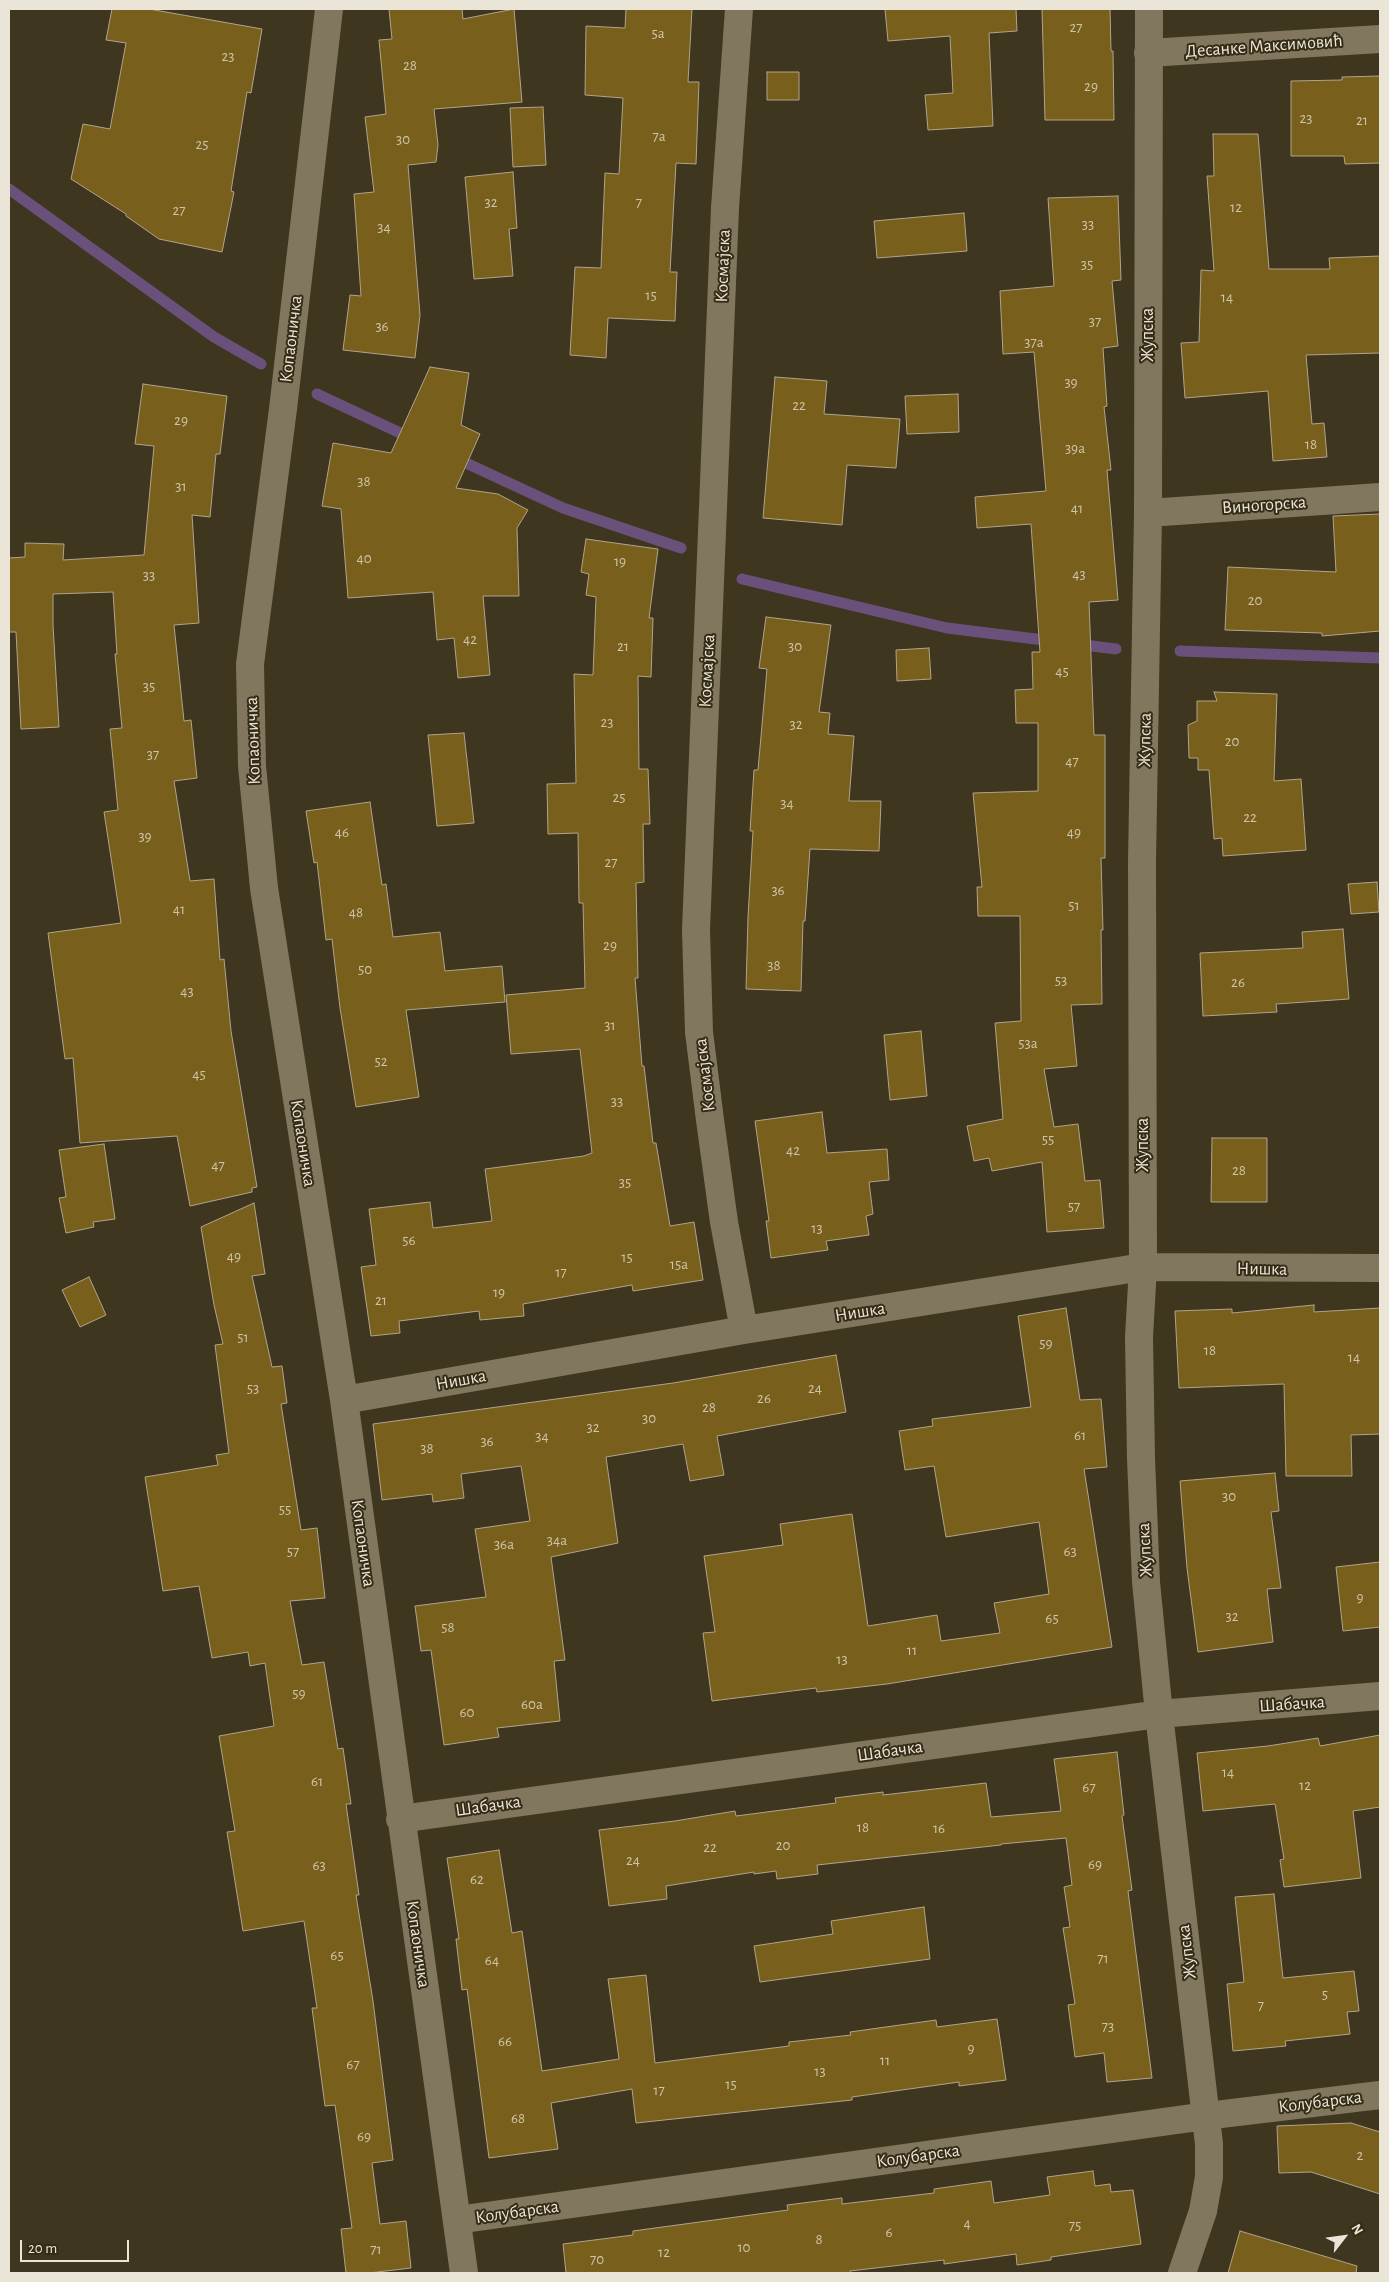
<!DOCTYPE html>
<html>
<head>
<meta charset="utf-8">
<style>
	body { margin:0 }
	#map { position:relative; width:1389px; height:2282px; overflow:hidden; background:#3f3620; font-family:"Alegreya Sans",sans-serif }
	canvas { display:block }
	.frame { position:absolute; inset:0; border:10px solid #ebe5d8; pointer-events:none }
	.north { position:absolute; left:1319px; top:2212px; width:50px; height:50px; -webkit-text-stroke:4px #352c16; paint-order:stroke; rotate:60deg; font-size:14px; font-weight:700; line-height:20px; text-align:center; color:#ebe5d8 }
	.north::after { content:''; display:block; margin:auto; width:18px; height:22px; background:#ebe5d8; clip-path:polygon(50% 0,100% 100%,50% 72%,0 100%) }
	.scale { position:absolute; left:20px; top:2240px; width:109px; height:22px; box-sizing:border-box; border:2px solid #ebe5d8; border-top:0; padding-left:6px; font-size:15px; line-height:18px; white-space:nowrap; color:#ebe5d8; -webkit-text-stroke:4px #352c16; paint-order:stroke }
</style>
</head>
<body>
<div id="map">
<canvas width="1389" height="2282"></canvas>
<div class="frame"></div>
<div class="north">N</div>
<div class="scale">20 m</div>
</div>
<script>
const ctx = document.querySelector('canvas').getContext('2d');
ctx.lineJoin = 'round';
const toPath = rows => new Path2D(rows.map(r => 'M' + r).join(''));
function trace(path, color, width, dash) { ctx.strokeStyle = color; ctx.lineWidth = width; ctx.lineCap = dash ? 'butt' : 'round'; ctx.setLineDash(dash || []); ctx.stroke(path); }
function paint(path, color) { ctx.fillStyle = color; ctx.fill(path, 'evenodd'); }
function write(font, color, halo, rows, align = 'center') {
  ctx.font = font + ' "Alegreya Sans",sans-serif'; ctx.lineWidth = 4; ctx.setLineDash([]); ctx.textBaseline = 'middle'; ctx.strokeStyle = halo; ctx.fillStyle = color; for (const [text, x, y, turn = 0] of rows) {
    ctx.save(); ctx.translate(x, y); ctx.rotate((+turn || 0) * Math.PI / 180); ctx.textAlign = isNaN(turn) ? turn : align; if (halo) ctx.strokeText(text, 0, 0); ctx.fillText(text, 0, 0); ctx.restore();
  }
}
const stream = toPath([
	[9,189,214,337,261,364],
	[317,394,413,439],
	[453,457,563,508,681,548],
	[742,579,947,628,1052,641],
	[1076,644,1116,649],
	[1180,651,1380,658]
]);
const building = toPath([
	[112,9,149,9,262,29,251,93,247,92,231,191,234,192,222,252,159,239,126,216,126,214,71,179,83,124,110,129,126,43,106,40,112,9],
	[389,9,462,9,463,19,514,9,522,102,434,109,438,145,436,162,408,165,420,315,415,358,343,350,350,295,361,296,354,194,374,192,365,117,386,114,379,40,392,39,389,9],
	[626,9,692,9,688,82,699,82,696,164,676,163,670,272,677,272,675,321,608,318,606,358,570,355,575,267,601,268,605,173,619,174,623,98,585,95,586,26,625,28,626,9],
	[885,9,1016,9,1017,31,989,33,993,126,928,130,925,95,953,93,950,36,888,41,885,9],
	[1042,9,1110,9,1111,51,1113,51,1114,120,1045,120,1042,9],
	[767,72,799,72,799,100,767,100,767,72],
	[1380,76,1380,163,1345,164,1344,156,1291,156,1291,81,1342,80,1342,77,1380,76],
	[543,107,546,165,513,167,510,108,543,107],
	[1213,134,1258,134,1269,269,1330,269,1329,258,1380,256,1380,353,1306,355,1312,424,1324,423,1327,457,1273,461,1268,391,1185,398,1181,343,1199,342,1201,270,1214,271,1207,176,1214,176,1213,134],
	[513,172,517,228,509,229,513,276,474,279,465,177,513,172],
	[1118,196,1121,280,1112,281,1118,346,1103,348,1107,406,1104,407,1111,470,1107,470,1118,600,1089,602,1094,735,1105,735,1105,858,1101,858,1103,930,1101,930,1102,1004,1071,1005,1077,1066,1044,1069,1054,1127,1078,1124,1085,1181,1100,1180,1104,1228,1047,1232,1042,1162,992,1171,989,1158,974,1161,967,1126,1003,1119,995,1023,1021,1021,1020,916,978,916,977,887,982,887,973,793,1038,791,1038,723,1016,723,1015,690,1033,689,1032,652,1040,652,1031,524,977,528,975,497,1046,491,1034,352,1003,354,1000,291,1054,286,1048,198,1118,196],
	[964,213,967,251,877,258,874,221,964,213],
	[430,367,469,373,461,425,480,434,456,488,498,494,528,510,517,528,519,596,483,596,490,675,458,678,454,638,437,640,433,592,348,598,341,509,322,506,333,443,391,453,430,367],
	[775,377,827,381,824,414,900,419,896,468,847,465,842,525,763,518,775,377],
	[143,384,227,396,220,454,216,454,210,517,192,515,199,623,174,625,184,721,191,720,197,778,174,781,190,881,214,879,220,960,224,959,231,1031,257,1187,252,1188,252,1192,190,1206,177,1136,80,1143,73,1058,65,1059,48,933,121,923,104,812,118,810,110,729,122,728,115,654,117,654,113,592,53,594,53,625,59,727,21,729,16,632,9,632,9,558,25,557,25,543,64,544,63,560,144,555,154,446,135,444,143,384],
	[958,394,959,432,907,434,905,396,958,394],
	[1380,514,1380,631,1322,636,1322,633,1225,630,1228,567,1336,572,1333,516,1380,514],
	[586,539,658,549,649,618,653,618,651,677,638,676,639,769,648,769,650,824,643,824,644,882,636,883,638,978,635,978,642,1066,644,1066,653,1143,656,1143,670,1226,694,1222,703,1280,633,1291,632,1285,523,1304,524,1316,480,1320,479,1311,399,1321,400,1333,371,1336,361,1267,376,1265,369,1209,430,1202,433,1228,492,1221,485,1169,584,1156,592,1153,580,1049,511,1054,506,995,585,988,583,903,579,903,578,833,548,834,547,784,576,783,574,674,593,675,596,597,586,595,589,574,581,572,586,539],
	[766,617,831,625,819,712,830,713,828,734,854,736,849,801,881,801,879,851,810,849,805,921,803,921,801,991,746,989,748,917,753,831,750,831,754,770,758,770,767,669,759,668,766,617],
	[929,648,931,679,897,681,896,650,929,648],
	[1214,692,1277,694,1274,781,1301,779,1306,850,1223,856,1222,838,1214,839,1209,770,1198,770,1198,758,1189,758,1188,725,1197,721,1197,701,1217,701,1214,692],
	[464,733,474,823,437,826,428,735,464,733],
	[370,802,382,885,386,884,393,937,440,932,445,971,502,966,505,1002,406,1010,419,1097,356,1107,340,1008,332,939,326,940,317,862,314,863,306,811,370,802],
	[1377,882,1379,912,1351,914,1348,884,1377,882],
	[1343,929,1349,999,1276,1004,1277,1012,1203,1016,1200,953,1303,948,1302,932,1343,929],
	[921,1031,927,1096,890,1100,884,1035,921,1031],
	[822,1112,827,1153,887,1149,889,1180,869,1182,873,1214,866,1216,869,1235,826,1241,828,1250,771,1258,766,1221,769,1221,755,1121,822,1112],
	[1212,1138,1267,1138,1267,1202,1211,1202,1212,1138],
	[104,1144,115,1219,93,1222,94,1227,66,1233,59,1198,66,1197,59,1150,104,1144],
	[254,1203,265,1274,252,1276,272,1367,282,1366,287,1403,281,1404,301,1530,317,1528,325,1598,290,1601,302,1665,324,1662,338,1749,343,1748,351,1804,346,1804,359,1895,356,1895,373,2001,393,2160,372,2163,380,2224,406,2221,411,2268,369,2273,346,2273,341,2229,352,2228,335,2105,325,2106,312,2008,317,2008,304,1921,243,1931,227,1832,235,1831,219,1736,274,1726,265,1663,250,1666,248,1652,212,1658,199,1586,163,1591,145,1477,218,1465,216,1455,229,1453,215,1345,223,1344,214,1305,201,1227,254,1203],
	[89,1277,106,1315,80,1327,62,1290,89,1277],
	[1314,1305,1314,1312,1380,1308,1380,1434,1351,1435,1352,1476,1286,1476,1284,1384,1179,1388,1175,1311,1232,1309,1232,1313,1314,1305],
	[1066,1308,1080,1400,1101,1399,1107,1467,1084,1469,1112,1647,887,1684,817,1692,816,1688,712,1701,703,1633,715,1632,704,1556,783,1545,780,1524,852,1514,868,1626,937,1615,941,1641,1000,1633,994,1603,1049,1594,1039,1522,946,1537,934,1466,905,1470,899,1431,933,1426,932,1419,1031,1407,1018,1316,1066,1308],
	[836,1355,846,1412,717,1436,724,1475,690,1481,683,1444,606,1457,618,1543,551,1557,565,1660,554,1661,560,1721,497,1728,499,1737,444,1745,431,1650,421,1651,415,1606,486,1597,475,1529,530,1521,521,1466,461,1474,464,1498,433,1502,432,1494,382,1500,373,1424,673,1383,836,1355],
	[1275,1473,1279,1511,1271,1512,1281,1588,1267,1589,1273,1642,1198,1652,1187,1568,1180,1481,1275,1473],
	[1380,1562,1380,1627,1343,1631,1336,1567,1380,1562],
	[1380,1735,1380,1807,1353,1811,1361,1878,1284,1887,1280,1860,1284,1859,1275,1804,1203,1811,1197,1753,1268,1746,1318,1738,1320,1746,1380,1735],
	[1117,1752,1124,1815,1122,1816,1132,1890,1128,1891,1152,2078,1107,2082,1104,2053,1075,2057,1068,2005,1075,2004,1063,1928,1070,1927,1064,1887,1072,1885,1066,1838,1001,1844,1001,1845,817,1865,818,1874,777,1879,776,1871,754,1874,754,1872,666,1886,667,1899,609,1906,599,1830,675,1821,735,1811,736,1816,836,1803,835,1798,883,1792,883,1795,986,1783,991,1817,1061,1811,1054,1759,1117,1752],
	[499,1850,512,1933,522,1931,542,2071,619,2059,608,1979,646,1975,655,2063,789,2046,789,2042,851,2035,850,2032,936,2020,937,2027,997,2019,1006,2080,959,2086,959,2082,852,2097,852,2100,636,2123,632,2089,551,2103,558,2149,489,2158,467,1989,462,1990,456,1939,459,1939,447,1858,499,1850],
	[1274,1894,1283,1978,1354,1971,1359,2011,1347,2012,1350,2034,1285,2041,1286,2046,1233,2051,1227,1984,1244,1982,1235,1897,1274,1894],
	[924,1907,930,1959,760,1982,754,1946,833,1934,831,1921,924,1907],
	[1351,2123,1380,2132,1380,2194,1311,2172,1279,2173,1277,2126,1351,2123],
	[1093,2171,1095,2186,1110,2184,1111,2192,1133,2190,1141,2244,1051,2257,1051,2260,1017,2265,1016,2254,944,2264,944,2260,850,2271,851,2273,566,2273,563,2244,633,2235,633,2231,788,2210,787,2205,842,2198,842,2204,934,2193,934,2189,991,2181,994,2203,1050,2195,1047,2177,1093,2171],
	[1240,2231,1357,2266,1356,2273,1228,2273,1240,2231]
]);
const minor = toPath([
	[329,9,283,409,250,664,252,766,264,888,344,1400,464,2273],
	[739,9,725,208,696,930,699,1032,710,1120,724,1222,744,1330],
	[1149,9,1148,513,1142,862,1143,1267,1139,1337,1141,1458,1146,1582,1159,1714,1209,2144,1209,2177,1203,2211,1182,2273],
	[1148,53,1380,39],
	[1148,513,1380,497],
	[344,1400,744,1330,1143,1267,1380,1268],
	[400,1819,1159,1714,1380,1696],
	[457,2220,1206,2116,1380,2095]
]);
const numberNames = [
	["27",1076,27],
	["5a",658,33],
	["23",228,56],
	["28",410,65],
	["29",1091,86],
	["23",1306,118],
	["21",1362,120],
	["7a",659,136],
	["30",403,139],
	["25",202,144],
	["32",491,202],
	["7",639,202],
	["12",1236,207],
	["27",179,210],
	["33",1088,224],
	["34",384,227],
	["35",1087,264],
	["15",651,295],
	["14",1227,297],
	["37",1095,321],
	["36",382,326],
	["37a",1034,342],
	["39",1071,382],
	["22",799,405],
	["29",181,420],
	["18",1311,444],
	["39a",1075,448],
	["38",364,481],
	["31",181,486],
	["41",1077,508],
	["40",364,558],
	["19",620,561],
	["43",1079,574],
	["33",149,575],
	["20",1255,600],
	["42",470,639],
	["21",623,646],
	["30",795,646],
	["45",1062,671],
	["35",149,686],
	["23",607,722],
	["32",796,724],
	["20",1232,741],
	["37",153,754],
	["47",1072,761],
	["25",619,797],
	["34",787,803],
	["22",1250,817],
	["46",342,832],
	["49",1074,832],
	["39",145,836],
	["27",611,862],
	["36",778,890],
	["51",1074,905],
	["41",179,909],
	["48",356,912],
	["29",610,945],
	["38",774,965],
	["50",365,969],
	["53",1061,980],
	["26",1238,982],
	["43",187,991],
	["31",610,1025],
	["53a",1028,1043],
	["52",381,1061],
	["45",199,1074],
	["33",617,1101],
	["55",1048,1139],
	["42",793,1150],
	["47",218,1165],
	["28",1239,1170],
	["35",625,1182],
	["57",1074,1206],
	["13",817,1228],
	["56",409,1240],
	["49",234,1256],
	["15",627,1257],
	["15a",679,1264],
	["17",561,1272],
	["19",499,1292],
	["21",381,1300],
	["51",243,1337],
	["59",1046,1343],
	["18",1210,1350],
	["14",1354,1357],
	["53",253,1388],
	["24",815,1388],
	["26",764,1398],
	["28",709,1407],
	["30",649,1418],
	["32",593,1427],
	["61",1080,1435],
	["34",542,1436],
	["36",487,1441],
	["38",427,1448],
	["30",1229,1496],
	["55",285,1509],
	["34a",557,1540],
	["36a",504,1544],
	["57",293,1551],
	["63",1070,1551],
	["9",1360,1597],
	["32",1232,1616],
	["65",1052,1618],
	["58",448,1627],
	["11",912,1650],
	["13",842,1659],
	["59",299,1693],
	["60a",532,1704],
	["60",467,1712],
	["14",1228,1772],
	["61",317,1781],
	["12",1305,1785],
	["67",1089,1787],
	["18",863,1827],
	["16",939,1828],
	["20",783,1845],
	["22",710,1847],
	["24",633,1860],
	["69",1095,1864],
	["63",319,1865],
	["62",477,1879],
	["65",337,1955],
	["71",1103,1958],
	["64",492,1960],
	["5",1325,1994],
	["7",1261,2005],
	["73",1108,2026],
	["66",505,2041],
	["9",971,2048],
	["11",885,2060],
	["67",353,2064],
	["13",820,2071],
	["15",731,2084],
	["17",659,2090],
	["68",518,2118],
	["69",364,2136],
	["2",1360,2155],
	["4",967,2223],
	["75",1075,2225],
	["6",889,2232],
	["8",819,2239],
	["10",744,2247],
	["71",376,2249],
	["12",664,2252],
	["70",597,2259]
];
const streetNames = [
	["Десанке Максимовић",1264,46,-4],
	["Космајска",723,266,-88],
	["Жупска",1148,335,-90],
	["Копаоничка",291,339,-83],
	["Виногорска",1264,505,-4],
	["Космајска",707,671,-87],
	["Жупска",1145,740,-89],
	["Копаоничка",253,741,-92],
	["Космајска",705,1075,-97],
	["Копаоничка",303,1143,81],
	["Жупска",1143,1145,-90],
	["Нишка",1262,1269,1],
	["Нишка",860,1312,-9],
	["Нишка",461,1380,-10],
	["Копаоничка",363,1543,82],
	["Жупска",1145,1550,-93],
	["Шабачка",1292,1704,-4],
	["Шабачка",890,1751,-8],
	["Шабачка",488,1806,-8],
	["Копаоничка",418,1944,82],
	["Жупска",1187,1952,-97],
	["Колубарска",1320,2102,-7],
	["Колубарска",918,2156,-8],
	["Колубарска",517,2212,-8]
];
trace(stream, '#69517b', 11);
paint(building, '#785f1b');
trace(building, '#b0a58b', 1);
trace(minor, '#81765e', 28);
write('15px', '#cec4a9', null, numberNames);
write('18px', '#ebe5d8', '#352c16', streetNames);
</script>
</body>
</html>
